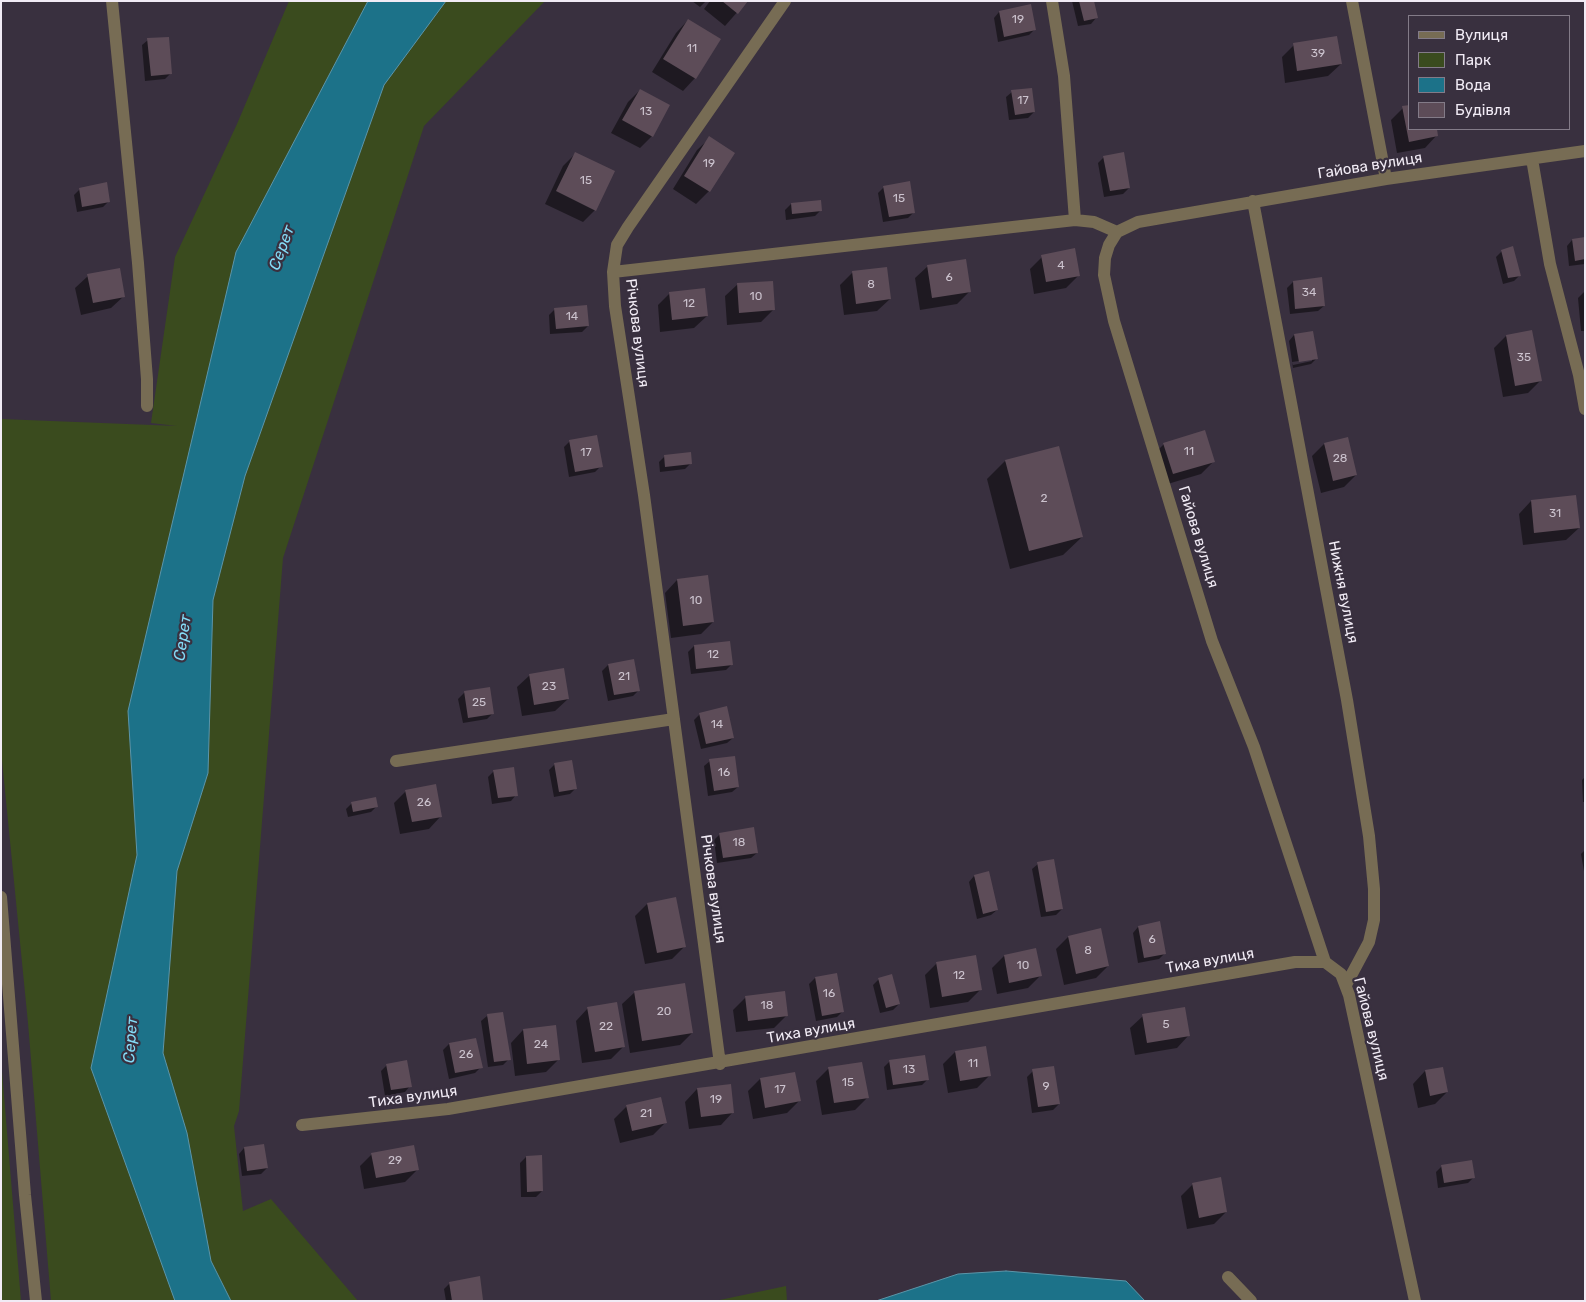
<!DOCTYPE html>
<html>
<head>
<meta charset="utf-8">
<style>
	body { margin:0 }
	#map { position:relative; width:1586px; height:1302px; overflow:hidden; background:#39303f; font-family:Rubik,sans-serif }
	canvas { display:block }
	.frame { position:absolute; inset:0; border:2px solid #f1ebf5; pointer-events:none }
	.legend { position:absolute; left:1408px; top:15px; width:162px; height:115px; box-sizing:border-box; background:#39303f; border:1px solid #837b88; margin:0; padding:6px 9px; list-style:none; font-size:15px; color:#f1ebf5 }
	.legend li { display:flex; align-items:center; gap:10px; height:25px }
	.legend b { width:25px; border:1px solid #837b88 }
</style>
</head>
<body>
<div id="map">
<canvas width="1586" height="1302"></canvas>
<div class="frame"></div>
<ul class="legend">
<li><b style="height:6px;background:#776c54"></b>Вулиця</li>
<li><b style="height:14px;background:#3a4b1e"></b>Парк</li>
<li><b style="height:14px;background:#1c7289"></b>Вода</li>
<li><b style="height:14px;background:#5d4c58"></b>Будівля</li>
</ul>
</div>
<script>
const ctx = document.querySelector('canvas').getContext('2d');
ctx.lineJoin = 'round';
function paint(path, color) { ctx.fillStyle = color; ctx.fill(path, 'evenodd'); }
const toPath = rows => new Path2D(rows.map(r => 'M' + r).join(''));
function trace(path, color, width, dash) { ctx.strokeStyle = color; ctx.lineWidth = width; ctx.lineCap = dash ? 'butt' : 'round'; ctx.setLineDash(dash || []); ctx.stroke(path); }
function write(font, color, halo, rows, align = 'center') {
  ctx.font = font + ' Rubik,sans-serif'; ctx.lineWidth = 4.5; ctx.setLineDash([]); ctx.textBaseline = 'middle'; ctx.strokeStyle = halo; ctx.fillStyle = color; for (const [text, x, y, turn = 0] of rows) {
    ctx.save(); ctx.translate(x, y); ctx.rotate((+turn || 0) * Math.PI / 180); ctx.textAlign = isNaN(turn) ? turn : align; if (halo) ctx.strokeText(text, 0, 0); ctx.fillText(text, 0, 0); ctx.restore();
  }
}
const green = toPath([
	[289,1,368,1,236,252,128,711,137,855,91,1068,175,1301,51,1301,28,1023,1,750,1,419,177,426,151,423,175,257,237,124],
	[446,1,545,1,424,126,283,558,239,1111,234,1126,243,1211,271,1199,358,1301,231,1301,211,1261,187,1133,163,1053,177,871,208,773,213,600,245,476,384,85],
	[1,1059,21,1301,1,1301],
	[786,1286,787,1301,715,1301]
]);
const water = toPath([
	[368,1,446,1,384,85,245,476,213,600,208,773,177,871,163,1053,187,1133,211,1261,231,1301,175,1301,91,1068,137,855,128,711,236,252,368,1],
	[1006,1271,1126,1281,1145,1301,876,1301,958,1274,1006,1271]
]);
const shadow = toPath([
	[692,1,706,1,700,7],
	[710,1,747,1,725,26,704,9],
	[1072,1,1092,1,1096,18,1091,24,1078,26],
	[999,12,1035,29,1029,35,998,42,994,18],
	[688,20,695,78,683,91,652,72,676,33],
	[148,40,171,73,165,79,145,81,142,45],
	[1294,45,1341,64,1328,76,1285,83,1282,57],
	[640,90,652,136,640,148,611,133,628,102],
	[1012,92,1034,112,1028,118,1009,120,1006,97],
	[1403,108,1410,129,1436,129,1437,135,1425,148,1397,153,1391,120],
	[710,138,733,153,709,191,696,204,673,189,697,150],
	[575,154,595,210,583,222,545,204,563,166],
	[1104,157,1129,188,1123,194,1104,197,1098,163],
	[884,187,914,212,908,218,883,222,878,193],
	[80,189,109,201,103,207,77,212,74,195],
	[791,204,820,211,815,216,786,220,785,210],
	[1585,238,1585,264,1569,266,1567,246,1572,240],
	[1502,251,1520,275,1514,281,1503,284,1496,257],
	[1042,257,1079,275,1066,288,1034,294,1030,269],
	[928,266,970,291,957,304,920,310,915,278],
	[886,268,890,299,877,311,844,315,840,285,852,273],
	[88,276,124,296,111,308,81,315,75,288],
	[1293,282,1324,306,1318,311,1290,314,1287,288],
	[738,284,773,310,761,322,727,325,725,296],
	[1585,291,1585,331,1581,331,1578,298],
	[670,293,707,316,694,328,660,332,658,305],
	[555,309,588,326,582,332,550,334,549,315],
	[1294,335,1317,358,1311,364,1293,368,1289,341],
	[1312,359,1312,361,1293,365,1292,362],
	[1506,336,1540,381,1528,393,1503,397,1494,348],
	[570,441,601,466,595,472,569,477,564,447],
	[1164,444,1213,462,1201,474,1161,486,1152,456],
	[1324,444,1356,475,1344,487,1321,493,1312,456],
	[665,456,691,463,685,469,660,472,659,462],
	[1005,461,1082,537,1063,555,1010,569,987,479],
	[1531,501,1579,528,1566,540,1523,545,1519,514],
	[677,580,713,622,701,634,671,638,665,593],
	[694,646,732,664,726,670,691,674,688,652],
	[633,660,639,690,633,696,608,701,602,671,608,665],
	[530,675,568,699,555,711,522,716,517,687],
	[489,689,493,713,487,719,463,723,458,699,464,693],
	[700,714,733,738,727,743,701,749,694,720],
	[710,761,738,787,732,792,708,796,704,766],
	[555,764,576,788,570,794,554,797,549,770],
	[494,771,516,795,511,801,492,804,488,777],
	[1585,777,1585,802,1583,802,1582,780],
	[406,791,441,816,429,829,400,834,394,803],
	[352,803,377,806,371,812,348,817,346,809],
	[720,834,757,853,751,858,717,863,714,840],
	[1585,850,1585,877,1581,854],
	[1038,864,1062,909,1056,915,1041,917,1032,869],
	[974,876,997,910,991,915,977,919,969,882],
	[647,904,684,947,672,959,645,964,635,916],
	[1138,927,1165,953,1159,959,1138,963,1133,933],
	[1068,937,1108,966,1096,978,1064,985,1056,949],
	[1004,956,1040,976,1028,988,997,994,992,968],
	[937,963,980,990,968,1002,930,1008,925,975],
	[836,974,843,1011,837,1017,816,1021,809,984,815,978],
	[879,979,899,1004,893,1010,880,1013,873,985],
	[635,992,692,1033,680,1045,630,1053,622,1004],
	[746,997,787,1015,774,1028,736,1032,733,1010],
	[588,1008,623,1047,611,1059,582,1063,576,1021],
	[487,1016,509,1059,503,1065,488,1067,481,1021],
	[1143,1016,1189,1035,1177,1048,1135,1055,1130,1028],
	[523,1030,558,1060,546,1072,515,1076,511,1043],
	[475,1039,481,1067,475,1073,449,1079,443,1050,449,1044],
	[955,1052,989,1076,977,1088,948,1093,943,1064],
	[890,1061,928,1079,922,1085,887,1090,884,1067],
	[861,1063,867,1098,855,1110,822,1115,816,1081,828,1069],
	[387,1065,410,1086,405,1092,385,1096,381,1071],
	[1033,1071,1059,1104,1053,1110,1032,1113,1027,1077],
	[1425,1071,1447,1092,1435,1104,1418,1108,1413,1084],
	[760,1079,799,1101,787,1113,753,1119,748,1091],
	[697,1089,733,1112,721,1125,689,1129,685,1102],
	[627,1106,665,1123,653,1135,620,1143,614,1119],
	[244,1148,267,1168,261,1174,242,1176,239,1154],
	[372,1154,417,1170,405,1182,364,1189,360,1166],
	[526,1157,542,1191,536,1197,521,1197,520,1163],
	[1442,1166,1474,1177,1468,1183,1438,1188,1436,1172],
	[1193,1184,1226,1212,1214,1224,1187,1229,1181,1196],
	[450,1283,482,1299,446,1301,444,1289]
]);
const building = toPath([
	[722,1,748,1,738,14],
	[1079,1,1094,1,1098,18,1084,21],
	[1031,4,1036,30,1004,37,999,11],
	[688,19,721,39,696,79,663,59],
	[1337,36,1342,64,1297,71,1293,43],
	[169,37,172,74,151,76,147,38],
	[1032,88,1035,112,1015,115,1011,90],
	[640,89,670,105,653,137,622,120],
	[1410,105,1410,129,1437,129,1438,136,1409,142,1402,106],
	[709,136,735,153,710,192,684,176],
	[575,152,615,171,596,211,556,191],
	[1124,152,1130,188,1110,191,1103,156],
	[910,181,915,213,889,217,883,186],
	[107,182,110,202,82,207,79,188],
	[821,200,822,211,792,214,791,203],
	[1585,237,1585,259,1575,261,1572,239],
	[1513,246,1521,276,1508,278,1501,250],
	[1075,248,1080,276,1046,282,1041,255],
	[966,259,971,292,932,298,927,265],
	[887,267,891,299,856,304,852,271],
	[120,268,125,297,93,303,87,274],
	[1322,277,1325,306,1295,309,1293,281],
	[773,281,775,310,739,313,737,283],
	[705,288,708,316,672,320,669,292],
	[587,305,589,326,556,329,554,308],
	[1532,330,1542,381,1515,386,1506,335],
	[1313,331,1318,359,1299,362,1294,334],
	[1205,430,1215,462,1173,474,1163,443],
	[597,435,603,467,575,472,569,440],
	[1348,437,1357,475,1333,481,1324,443],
	[1059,446,1083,537,1029,551,1005,460],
	[691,452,692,464,665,467,664,455],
	[1576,495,1580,528,1534,533,1531,500],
	[708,575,714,622,683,626,677,579],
	[730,641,733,665,696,669,694,645],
	[634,659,640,691,614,695,608,664],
	[564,668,569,699,534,705,529,674],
	[490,687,494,714,468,718,464,691],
	[727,706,734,738,706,744,699,713],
	[735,756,739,787,714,791,709,759],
	[572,760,577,789,559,792,554,763],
	[514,767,518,796,498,798,493,770],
	[436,784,442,817,412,822,405,790],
	[376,797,378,807,353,812,351,802],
	[754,827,758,853,723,858,719,833],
	[1054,859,1063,909,1046,912,1037,862],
	[989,871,998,910,983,914,974,875],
	[676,897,686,947,657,953,647,903],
	[1160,921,1166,954,1144,958,1138,926],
	[1101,928,1109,966,1076,974,1068,936],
	[1036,948,1042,976,1009,983,1004,955],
	[976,955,982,990,942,997,936,962],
	[837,973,844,1012,822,1016,815,977],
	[892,974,900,1004,886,1008,878,978],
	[685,983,693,1033,642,1041,634,991],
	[785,991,788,1016,748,1021,745,996],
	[617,1002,625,1047,595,1052,587,1007],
	[1185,1007,1190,1036,1147,1043,1142,1014],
	[503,1012,511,1060,494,1062,487,1014],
	[556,1025,560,1060,527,1064,523,1029],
	[476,1038,483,1068,455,1073,449,1043],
	[986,1046,991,1076,960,1081,955,1051],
	[925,1055,929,1080,893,1085,889,1060],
	[407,1060,412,1087,391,1090,386,1064],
	[862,1062,869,1098,834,1103,828,1067],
	[1054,1066,1060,1104,1038,1107,1032,1069],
	[1443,1067,1448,1092,1430,1096,1425,1070],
	[795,1072,801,1101,765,1108,760,1078],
	[731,1084,734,1113,701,1117,697,1088],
	[661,1097,667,1123,632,1131,626,1105],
	[264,1144,268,1168,247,1171,244,1147],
	[414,1145,419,1170,376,1178,371,1153],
	[542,1155,543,1191,527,1192,526,1156],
	[1472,1160,1475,1178,1444,1183,1441,1165],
	[1221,1177,1227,1212,1199,1218,1192,1183],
	[480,1276,483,1300,452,1301,449,1282]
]);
const service = toPath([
	[112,1,138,263,147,379,147,406],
	[1228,1277,1251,1301]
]);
const minor = toPath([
	[1052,1,1064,76,1075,220],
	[1352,1,1386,179],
	[1532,159,1550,264,1579,375,1585,409],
	[1253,201,1347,700,1369,836,1374,889,1374,920,1369,942,1346,985],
	[613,272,1075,220,1094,222,1117,232],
	[396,761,674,719],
	[720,1064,644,495,615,306,613,272,617,245,628,227,785,1],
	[302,1125,448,1109,1295,962,1325,962],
	[1415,1301,1349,995,1341,974,1325,962,1254,747,1212,641,1114,321,1104,275,1105,258,1109,245,1117,232,1138,222,1386,179,1585,151]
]);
const tertiary = toPath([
	[1,897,25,1195,36,1301]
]);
const numberNames = [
	["19",1018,20],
	["11",692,49],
	["39",1318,54],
	["17",1023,101],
	["13",646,112],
	["19",709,164],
	["15",586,181],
	["15",899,199],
	["4",1061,266],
	["6",949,278],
	["8",871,285],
	["34",1309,293],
	["10",756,297],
	["12",689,304],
	["14",572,317],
	["35",1524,358],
	["11",1189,452],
	["17",586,453],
	["28",1340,459],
	["2",1044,499],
	["31",1555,514],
	["10",696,601],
	["12",713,655],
	["21",624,677],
	["23",549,687],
	["25",479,703],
	["14",717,725],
	["16",724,773],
	["26",424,803],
	["18",739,843],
	["6",1152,940],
	["8",1088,951],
	["10",1023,966],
	["12",959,976],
	["16",829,994],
	["18",767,1006],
	["20",664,1012],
	["5",1166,1025],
	["22",606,1027],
	["24",541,1045],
	["26",466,1055],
	["11",973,1064],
	["13",909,1070],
	["15",848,1083],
	["9",1046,1087],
	["17",780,1090],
	["19",716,1100],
	["21",646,1114],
	["29",395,1161]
];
const streetNames = [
	["Гайова вулиця",1370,166,-9],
	["Річкова вулиця",637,333,83],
	["Гайова вулиця",1198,537,73],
	["Нижня вулиця",1343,592,79],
	["Річкова вулиця",713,889,82],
	["Тиха вулиця",1210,961,-10],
	["Гайова вулиця",1371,1029,76],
	["Тиха вулиця",811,1031,-10],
	["Тиха вулиця",413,1097,-8]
];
const waterNames = [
	["Серет",282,248,-70],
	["Серет",183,638,-82],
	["Серет",131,1040,-86]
];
paint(green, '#3a4b1e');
paint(water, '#1c7289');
trace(water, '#5c96a9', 1);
paint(shadow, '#0007');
paint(building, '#5d4c58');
trace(service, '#776c54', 12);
trace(minor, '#776c54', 12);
trace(tertiary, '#776c54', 12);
write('12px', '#ccc3ce', null, numberNames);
write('15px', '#f1ebf5', '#39303f', streetNames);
write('italic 16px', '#84dbf6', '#39303f', waterNames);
</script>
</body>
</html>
